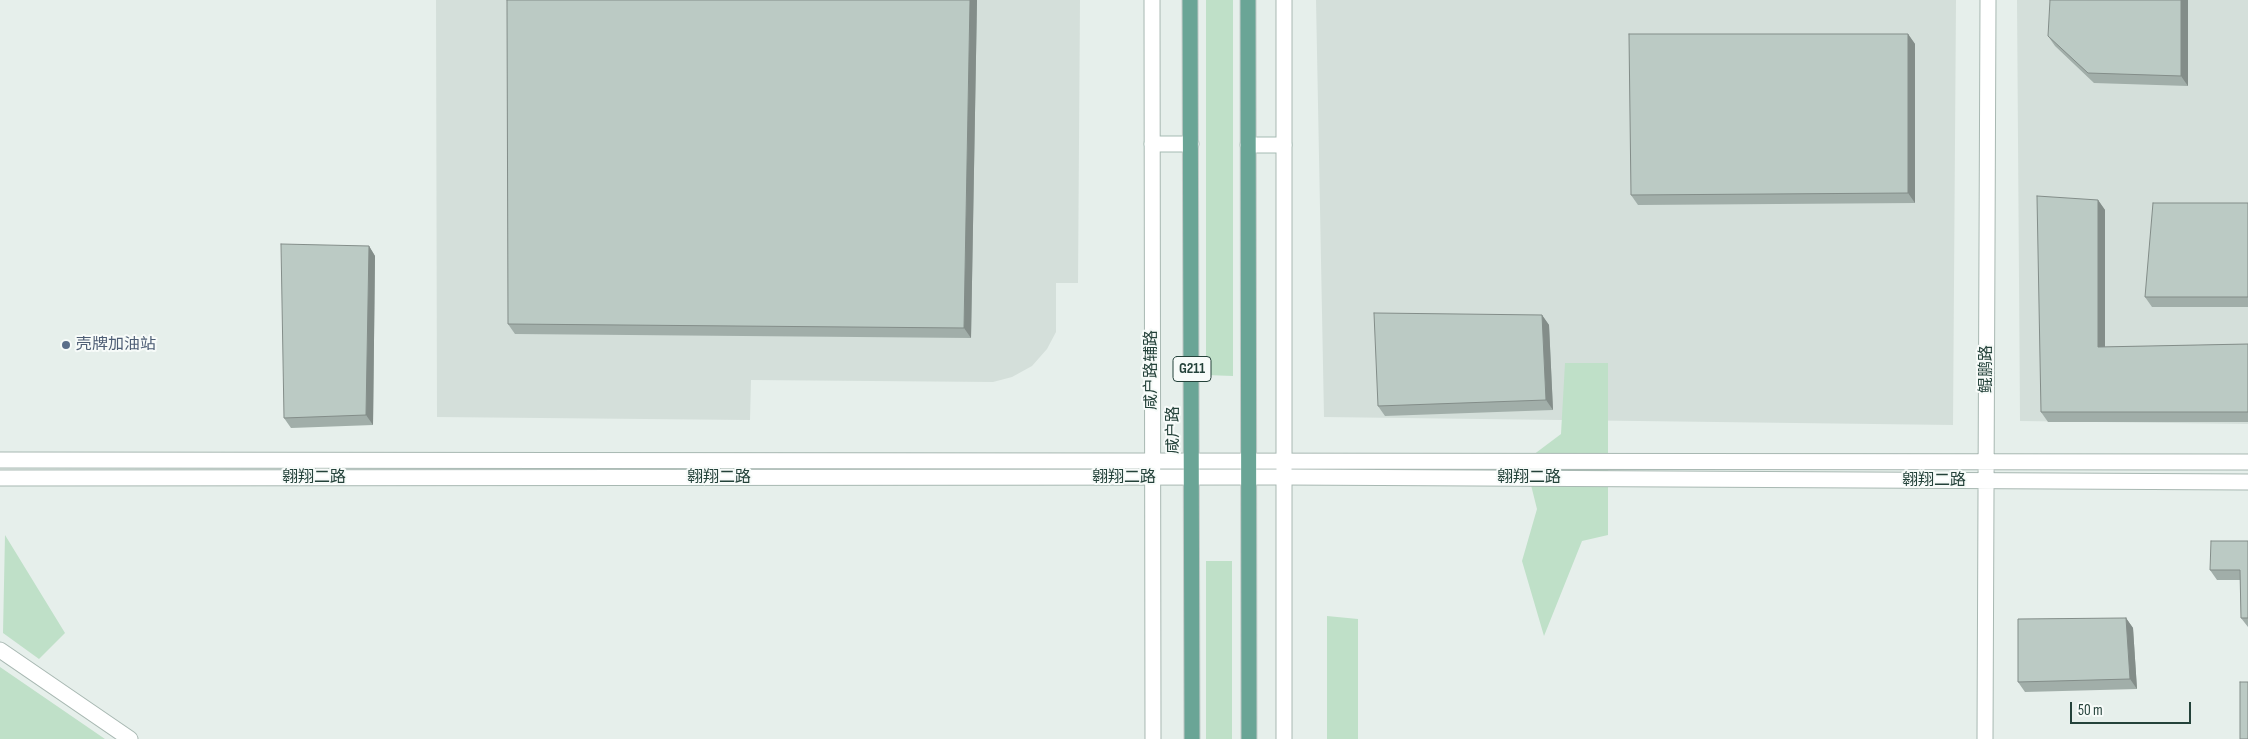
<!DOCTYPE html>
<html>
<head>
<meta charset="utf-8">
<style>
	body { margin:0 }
	#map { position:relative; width:2248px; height:739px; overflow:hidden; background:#e6efeb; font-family:"Sofia Sans Condensed",sans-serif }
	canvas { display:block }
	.scale { position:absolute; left:2070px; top:702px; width:121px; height:22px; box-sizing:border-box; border:2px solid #24423a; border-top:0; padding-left:6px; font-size:15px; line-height:18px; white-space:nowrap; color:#24423a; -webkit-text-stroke:4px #f7fbf9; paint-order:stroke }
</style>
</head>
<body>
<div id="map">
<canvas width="2248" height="739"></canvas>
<div class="scale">50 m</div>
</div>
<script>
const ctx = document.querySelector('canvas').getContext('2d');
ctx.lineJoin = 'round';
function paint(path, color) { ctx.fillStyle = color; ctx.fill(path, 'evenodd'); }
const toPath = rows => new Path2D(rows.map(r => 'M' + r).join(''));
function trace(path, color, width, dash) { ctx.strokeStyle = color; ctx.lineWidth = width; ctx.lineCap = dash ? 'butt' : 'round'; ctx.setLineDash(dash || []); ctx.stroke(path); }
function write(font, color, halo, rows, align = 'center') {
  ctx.font = font + ' "Sofia Sans Condensed","Noto Sans SC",sans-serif'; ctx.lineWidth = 4; ctx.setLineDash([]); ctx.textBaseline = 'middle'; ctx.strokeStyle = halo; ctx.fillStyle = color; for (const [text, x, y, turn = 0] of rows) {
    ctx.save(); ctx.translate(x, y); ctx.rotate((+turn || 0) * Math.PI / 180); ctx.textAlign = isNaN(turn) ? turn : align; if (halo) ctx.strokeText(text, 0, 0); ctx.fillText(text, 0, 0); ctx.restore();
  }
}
const built = toPath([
	[436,0,1080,0,1078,283,1056,283,1056,332,1047,349,1032,366,1012,377,993,382,751,380,750,420,437,417],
	[1316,0,1956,0,1953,425,1324,417],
	[2017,0,2248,0,2248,424,2020,421]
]);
const green = toPath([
	[1206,0,1233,0,1233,376,1206,375],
	[1565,363,1608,363,1608,535,1582,541,1544,636,1522,561,1537,509,1525,461,1561,434],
	[5,535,65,633,39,659,3,633],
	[1206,561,1232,561,1232,739,1206,739],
	[1327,616,1358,619,1358,739,1327,739],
	[0,667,105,739,0,739]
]);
const minor = toPath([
	[1152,0,1153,739],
	[1284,0,1284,739],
	[0,650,130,739]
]);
const tertiary = toPath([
	[0,460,2248,462],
	[0,478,1284,477,2248,482],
	[1985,739,1988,0]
]);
const secondary = toPath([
	[1152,144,1191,144],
	[1248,145,1284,145]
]);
const primary = toPath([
	[1190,0,1192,739],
	[1248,0,1249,739]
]);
const wall = toPath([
	[977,0,971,338,515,334,508,324],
	[2188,0,2188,86,2094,83,2055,46,2048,36],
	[1908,34,1915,44,1915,203,1638,205,1631,195],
	[2098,200,2105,210,2105,347,2248,344,2248,422,2048,422,2041,412],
	[2248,203,2248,307,2152,307,2145,297],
	[369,246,375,256,373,425,291,428,284,418],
	[1542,315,1549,325,1553,410,1385,416,1378,406],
	[2248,541,2248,627,2241,618,2240,580,2217,580,2210,570],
	[2126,618,2133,628,2137,689,2025,692,2018,682]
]);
const shadedWall = toPath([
	[970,0,977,0,971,338,964,328],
	[2181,0,2188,0,2188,86,2181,76],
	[1908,34,1915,44,1915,203,1908,193],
	[2098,200,2105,210,2105,357,2098,347],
	[369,246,375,256,373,425,366,415],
	[1542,315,1549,325,1553,410,1546,400],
	[2126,618,2133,628,2137,689,2130,679]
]);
const building = toPath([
	[507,0,970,0,964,328,508,324,507,0],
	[2050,0,2181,0,2181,76,2088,73,2048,36,2050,0],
	[1629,34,1908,34,1908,193,1631,195,1629,34],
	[2037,196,2098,200,2098,347,2248,344,2248,412,2041,412,2037,196],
	[2153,203,2248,203,2248,297,2145,297,2153,203],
	[281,244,369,246,366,415,284,418,281,244],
	[1374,313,1542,315,1546,400,1378,406,1374,313],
	[2211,541,2248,541,2248,618,2241,618,2240,570,2210,570,2211,541],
	[2126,618,2130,679,2018,682,2018,619,2126,618],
	[2240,682,2248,682,2248,739,2240,739,2240,682]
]);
const markers = [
	[66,345,5,"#5c6f8a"]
];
const shields = [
	[1192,369,38]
];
const shieldNames = [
	["G211",1192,369]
];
const serviceNames = [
	["壳牌加油站",76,345]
];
const streetNames = [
	["鲲鹏路",1987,369,-90],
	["咸户路辅路",1152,370,-90],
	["咸户路",1174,430,-90],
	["翱翔二路",314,478],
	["翱翔二路",719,478],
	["翱翔二路",1124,478],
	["翱翔二路",1529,478],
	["翱翔二路",1934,481]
];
paint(built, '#d4dfda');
paint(green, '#bfe0c8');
trace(minor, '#a8b8b2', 17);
trace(tertiary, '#a8b8b2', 17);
trace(secondary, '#a4bbb3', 17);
trace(primary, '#c2cac8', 17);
trace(minor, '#fff', 15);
trace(tertiary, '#fff', 15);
trace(secondary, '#fff', 15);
trace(primary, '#6aa596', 15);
paint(wall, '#a1aea9');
paint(shadedWall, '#838d89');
paint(building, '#bbcac4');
trace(building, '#838d89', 1);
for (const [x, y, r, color] of markers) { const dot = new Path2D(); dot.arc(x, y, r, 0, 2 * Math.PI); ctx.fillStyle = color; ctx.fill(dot); trace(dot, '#f7fbf9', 2); }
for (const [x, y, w] of shields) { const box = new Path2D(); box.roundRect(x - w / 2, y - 12.5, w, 25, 4); ctx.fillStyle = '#f7fbf9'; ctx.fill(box); trace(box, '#24423a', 1); }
write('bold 15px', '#24423a', null, shieldNames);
write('16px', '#4e5e75', '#f7fbf9', serviceNames, 'left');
write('16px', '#24423a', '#f7fbf9', streetNames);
</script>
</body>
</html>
